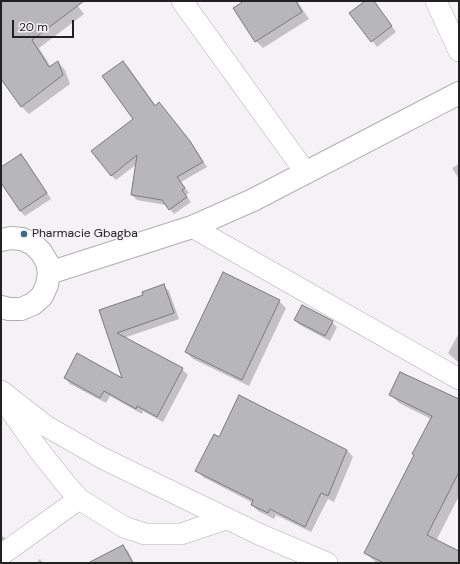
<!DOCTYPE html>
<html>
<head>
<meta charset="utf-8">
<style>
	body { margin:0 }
	#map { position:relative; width:460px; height:564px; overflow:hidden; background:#f4f2f4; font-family:"DM Sans",sans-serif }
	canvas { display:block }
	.frame { position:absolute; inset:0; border:2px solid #222122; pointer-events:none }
	.scale { position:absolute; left:12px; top:20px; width:62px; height:18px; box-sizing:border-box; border:2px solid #222122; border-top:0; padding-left:5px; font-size:12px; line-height:14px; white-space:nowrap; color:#222122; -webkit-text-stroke:3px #f4f2f4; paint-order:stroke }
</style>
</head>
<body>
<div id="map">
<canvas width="460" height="564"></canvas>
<div class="frame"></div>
<div class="scale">20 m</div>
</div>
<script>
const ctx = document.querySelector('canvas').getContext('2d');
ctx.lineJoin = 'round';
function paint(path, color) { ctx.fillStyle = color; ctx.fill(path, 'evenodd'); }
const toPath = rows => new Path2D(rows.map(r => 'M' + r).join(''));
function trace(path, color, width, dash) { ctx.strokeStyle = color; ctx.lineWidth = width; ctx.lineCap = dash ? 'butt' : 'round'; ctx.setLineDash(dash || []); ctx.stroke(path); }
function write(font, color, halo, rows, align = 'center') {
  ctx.font = font + ' "DM Sans",sans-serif'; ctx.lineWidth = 3; ctx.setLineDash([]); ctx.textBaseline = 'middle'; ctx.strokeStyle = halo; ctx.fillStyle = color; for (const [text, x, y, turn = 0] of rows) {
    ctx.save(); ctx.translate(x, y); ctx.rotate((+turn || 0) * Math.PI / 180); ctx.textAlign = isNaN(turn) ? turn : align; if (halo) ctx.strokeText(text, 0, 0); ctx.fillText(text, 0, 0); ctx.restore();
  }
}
const shadow = toPath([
	[1,1,74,1,84,14,39,48,51,67,58,62,65,70,70,84,29,114,22,107,2,80,1,81],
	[243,1,297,1,309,19,263,48,256,41],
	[365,1,373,1,396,32,377,47,351,13,366,2],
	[123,62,128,67,156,106,164,109,194,147,207,167,181,182,189,193,186,195,191,202,174,214,166,205,137,200,132,195,137,164,116,180,111,175,134,119],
	[21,155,26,160,51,199,25,216,20,211,1,181,1,169],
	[459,164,459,179,452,168],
	[163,285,169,291,179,319,124,338,182,369,188,375,163,422,143,411,142,414,110,396,106,403,70,384,65,378,124,380,100,311,144,296],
	[279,301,286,308,249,386,193,359,186,352],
	[295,320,332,322,337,327,330,341,300,325],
	[459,333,459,363,448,353],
	[391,395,459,400,459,496,436,541,459,552,459,563,377,563,365,553,415,455,431,419,399,403],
	[220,438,347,450,353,457,334,502,328,499,311,532,276,515,274,519,258,511,252,505,253,503,203,477,197,470],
	[1,535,6,539,1,544],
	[123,546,128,551,134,563,97,563],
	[40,559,43,563,36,563]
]);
const building = toPath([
	[1,1,84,1,32,40,49,67,58,61,63,75,21,107,1,79,1,1],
	[244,1,296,1,302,12,255,42,233,8,244,1],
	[365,1,374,1,392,26,371,42,349,13,365,1],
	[123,61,155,106,159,102,190,141,203,162,177,177,185,188,182,190,187,197,169,210,162,200,131,195,137,155,111,176,91,151,133,119,102,76,123,61],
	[21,154,47,193,20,211,1,183,1,167,21,154],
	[223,272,280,300,242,380,185,352,223,272],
	[164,284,174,313,117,333,183,368,157,417,137,406,136,409,104,391,100,398,64,378,77,353,122,378,99,310,143,295,142,292,164,284],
	[302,305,333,321,325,336,294,320,302,305],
	[400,372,459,399,459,472,427,535,459,551,459,563,384,563,364,553,414,455,412,454,432,416,389,395,400,372],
	[239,395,347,450,328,496,321,493,305,527,270,509,268,513,251,505,253,500,195,471,214,434,219,437,239,395],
	[123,545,133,563,88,563,123,545]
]);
const street = toPath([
	[182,1,306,173],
	[436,1,459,51],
	[192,227,459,379],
	[1,391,46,426,102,458,261,535,327,563],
	[5,402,38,449,65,483,79,499,124,527,145,534,181,534,226,519],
	[1,555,79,499]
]);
const secondary = toPath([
	[1,240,11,238,22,239,33,244,41,252,47,262,49,273,47,285,42,296,33,304,21,309,9,309,1,307],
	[49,273,192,227,253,200,459,93]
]);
const markers = [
	[24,234,4,"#357189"]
];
const poiNames = [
	["Pharmacie Gbagba",32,234]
];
paint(shadow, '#0003');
paint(building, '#b7b6b9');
trace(building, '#7a797b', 1);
trace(street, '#b0aeb0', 22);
trace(secondary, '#b0aeb0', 24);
trace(street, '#fff', 21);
trace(secondary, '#fff', 22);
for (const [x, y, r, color] of markers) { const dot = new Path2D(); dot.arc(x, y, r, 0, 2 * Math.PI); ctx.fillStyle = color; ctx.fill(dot); trace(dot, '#f4f2f4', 1.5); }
write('12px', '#222122', '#f4f2f4', poiNames, 'left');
</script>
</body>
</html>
